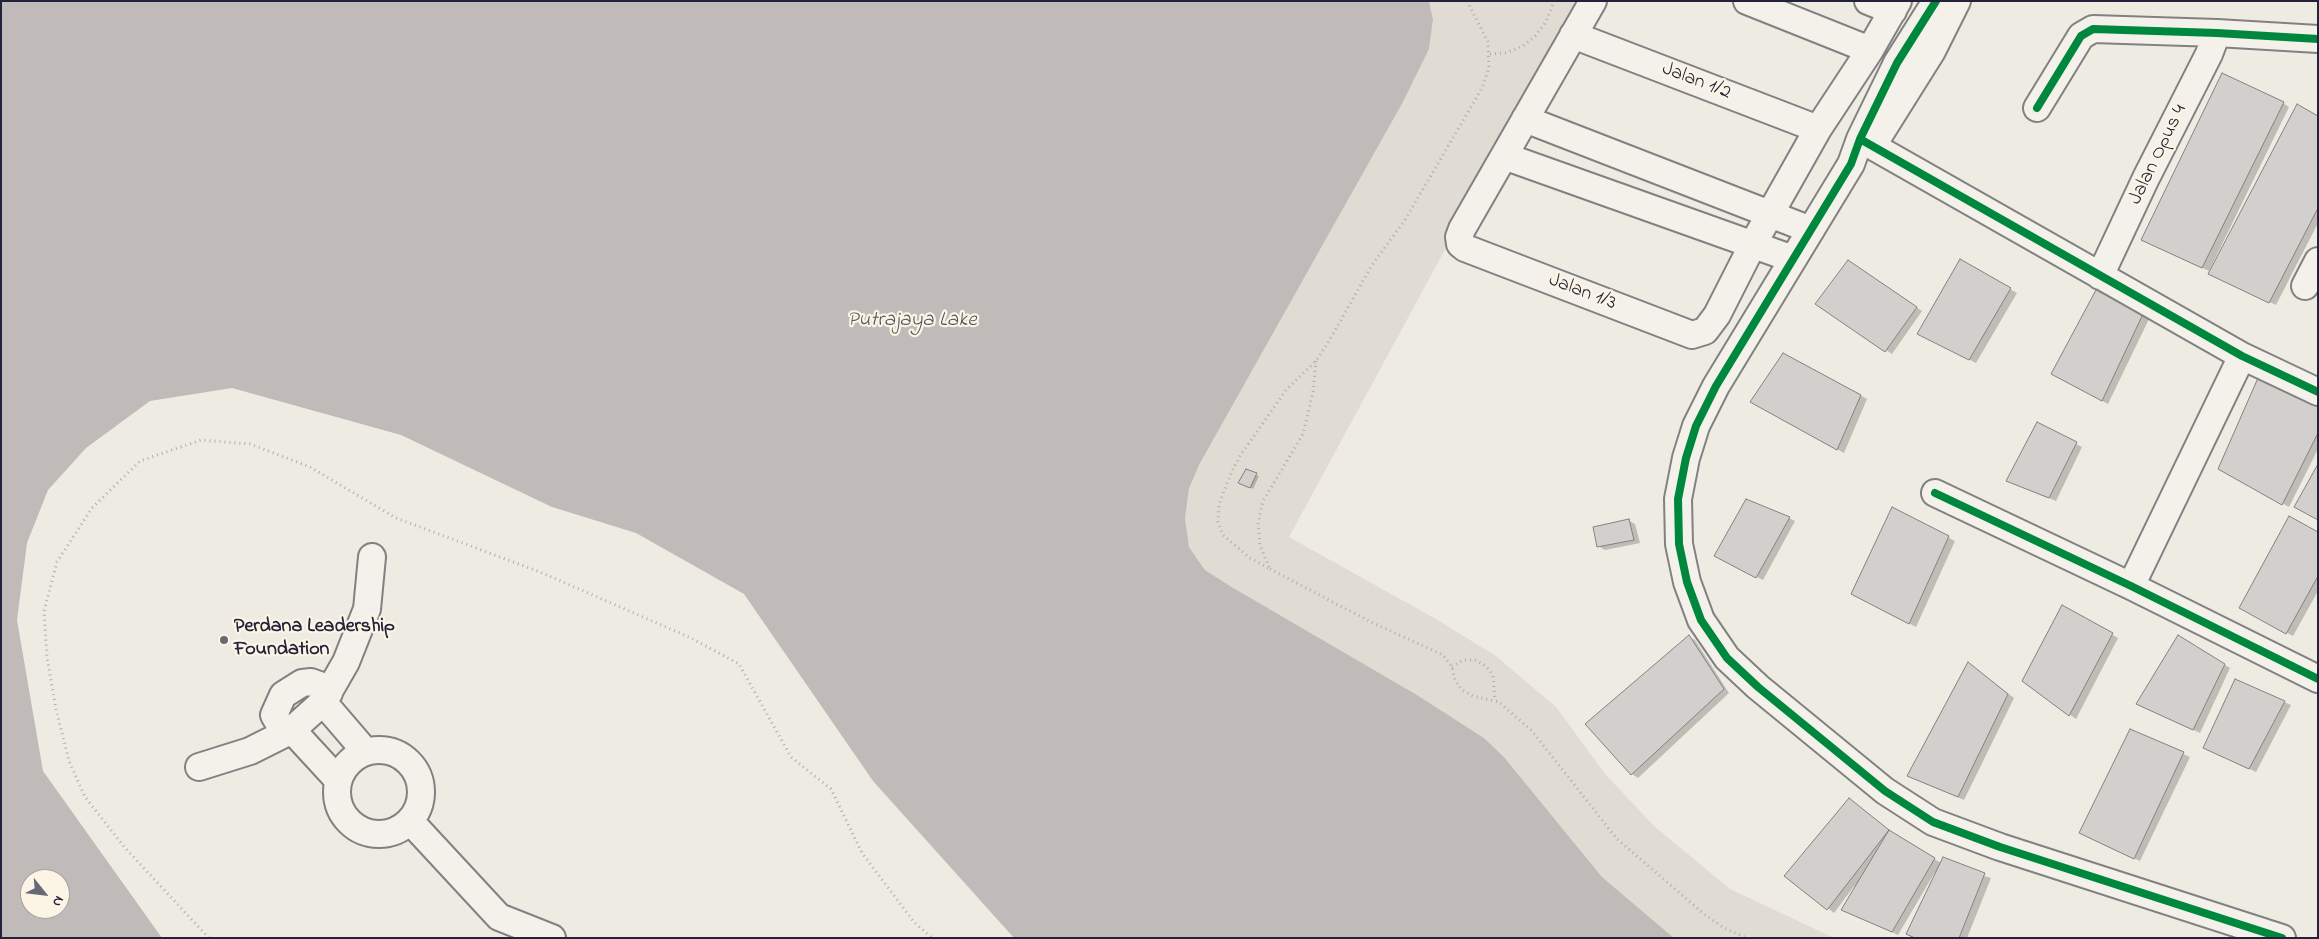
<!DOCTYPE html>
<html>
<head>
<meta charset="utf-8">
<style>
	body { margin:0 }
	#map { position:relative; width:2319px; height:939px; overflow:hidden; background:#eeebe3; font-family:"Indie Flower",sans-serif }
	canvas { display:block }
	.frame { position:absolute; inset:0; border:2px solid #22223b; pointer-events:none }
	.north { position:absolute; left:20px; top:869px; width:50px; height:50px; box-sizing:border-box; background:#fcf5e5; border:1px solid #a5a1a1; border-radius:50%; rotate:119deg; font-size:14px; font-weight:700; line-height:20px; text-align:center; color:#22223b }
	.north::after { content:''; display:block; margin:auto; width:18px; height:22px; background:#696876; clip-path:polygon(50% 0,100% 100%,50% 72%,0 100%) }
</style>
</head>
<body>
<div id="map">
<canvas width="2319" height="939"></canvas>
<div class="frame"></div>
<div class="north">N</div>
</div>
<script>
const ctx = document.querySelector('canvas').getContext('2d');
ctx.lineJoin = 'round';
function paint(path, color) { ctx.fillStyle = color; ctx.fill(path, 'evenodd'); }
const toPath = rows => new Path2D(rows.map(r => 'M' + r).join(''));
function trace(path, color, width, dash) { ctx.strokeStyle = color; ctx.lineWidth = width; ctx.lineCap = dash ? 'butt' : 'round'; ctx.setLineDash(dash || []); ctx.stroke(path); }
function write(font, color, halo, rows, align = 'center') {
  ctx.font = font + ' "Indie Flower",sans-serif'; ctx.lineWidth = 4.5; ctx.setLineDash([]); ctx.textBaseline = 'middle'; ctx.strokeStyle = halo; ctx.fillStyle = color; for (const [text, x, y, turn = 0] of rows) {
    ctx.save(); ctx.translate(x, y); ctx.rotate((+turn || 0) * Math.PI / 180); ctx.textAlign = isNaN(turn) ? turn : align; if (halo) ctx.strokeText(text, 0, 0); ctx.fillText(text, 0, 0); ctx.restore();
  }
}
const green = toPath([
	[1429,1,1580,1,1289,537,1436,619,1496,656,1556,707,1606,775,1655,827,1730,889,1834,938,1674,938,1602,877,1504,757,1484,738,1417,695,1230,586,1205,570,1189,547,1185,518,1189,490,1199,465,1403,102,1429,49,1433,20]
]);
const water = toPath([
	[1,1,1429,1,1433,20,1429,49,1403,102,1199,465,1189,489,1185,518,1189,547,1205,570,1230,586,1417,695,1484,738,1504,757,1602,877,1674,938,1014,938,873,781,744,594,636,533,552,507,401,435,232,388,150,401,86,448,48,490,27,543,17,620,43,771,162,938,1,938],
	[30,879,60,879,60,909,30,909]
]);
const shadow = toPath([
	[2283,103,2289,107,2209,271,2149,243],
	[2318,117,2318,223,2276,305,2216,277],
	[1960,261,2017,293,1976,363,1925,337],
	[1855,265,1922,311,1892,354,1886,350],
	[2097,292,2149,319,2108,404,2052,374],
	[1784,354,1867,399,1844,453,1752,402],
	[2318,408,2318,449,2289,507,2219,469],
	[2076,444,2082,447,2056,501,2014,484],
	[1256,475,1259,476,1253,489,1240,482],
	[1892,509,1955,541,1916,627,1859,597],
	[1789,518,1795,521,1763,580,1722,559],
	[1628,520,1635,524,1640,543,1605,550,1598,546],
	[2318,533,2318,591,2293,636,2241,608],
	[2063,607,2118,638,2076,719,2023,681],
	[1689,637,1695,640,1729,693,1638,778,1632,774],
	[2178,637,2230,668,2200,733,2144,707],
	[1974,668,2014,698,1964,800,1915,779],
	[2236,681,2291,705,2256,772,2211,751],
	[2131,730,2190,757,2140,861,2086,836],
	[1849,799,1895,835,1941,863,1991,878,1967,938,1916,938,1937,873,1935,872,1898,935,1849,913,1855,885,1834,913,1786,876]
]);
const building = toPath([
	[2222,73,2284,102,2202,268,2141,240,2222,73],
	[2297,104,2318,116,2318,208,2269,303,2208,274,2297,104],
	[1960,259,2011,288,1969,360,1917,334,1960,259],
	[1848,260,1917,307,1885,352,1815,304,1848,260],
	[2096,290,2143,314,2102,401,2051,374,2096,290],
	[1783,353,1861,395,1837,450,1750,402,1783,353],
	[2258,378,2318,407,2318,433,2282,505,2218,469,2258,378],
	[2037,422,2077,442,2049,498,2006,481,2037,422],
	[2318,464,2318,520,2294,507,2318,464],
	[1246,469,1257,473,1250,488,1238,483,1246,469],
	[1746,499,1790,517,1756,578,1714,556,1746,499],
	[1892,507,1949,536,1909,624,1851,594,1892,507],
	[2289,516,2318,532,2318,576,2286,634,2239,608,2289,516],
	[1629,519,1634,540,1597,547,1593,527,1629,519],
	[2062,605,2113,633,2069,716,2022,681,2062,605],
	[1689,635,1724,689,1631,775,1585,724,1689,635],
	[2178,635,2225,664,2193,730,2136,704,2178,635],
	[1968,662,2008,694,1958,797,1907,776,1968,662],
	[2235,679,2285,701,2249,769,2203,748,2235,679],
	[2130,729,2184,752,2134,859,2079,833,2130,729],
	[1849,798,1889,830,1827,910,1784,876,1849,798],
	[1889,830,1935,858,1892,932,1841,910,1889,830],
	[1943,857,1985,873,1959,938,1915,938,1906,934,1943,857]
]);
const path = toPath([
	[1490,54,1506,53,1523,46,1535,36,1546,22,1554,1],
	[1316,361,1313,392,1303,434,1263,501,1258,523,1260,545,1270,569,1250,558,1223,535,1218,522,1219,504,1232,471,1240,456,1286,390,1316,361,1329,341,1372,265,1405,220,1482,88,1489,68,1488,42,1467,1],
	[1270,569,1371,622,1443,655,1452,667,1455,680,1462,690,1473,696,1499,702,1532,731,1617,839,1704,914,1724,928,1747,938],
	[1452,667,1463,660,1475,660,1486,666,1493,675,1495,701],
	[209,938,126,849,85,797,69,761,56,709,47,657,44,611,57,562,92,508,140,461,201,440,250,444,310,467,396,518,540,572,691,638,739,664,791,757,831,789,862,853,914,922,932,938]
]);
const minor = toPath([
	[1593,1,1462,229,1459,237,1460,244,1465,248,1692,335,1705,331,1717,315,1753,244,1818,129,1870,50,1898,1],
	[1747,1,1870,50],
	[1868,1,1893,11],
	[1936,1,1897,63,1860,139,1851,164,1716,386,1696,426,1686,458,1678,499,1679,544,1687,582,1701,620,1727,658,1758,687,1885,791,1933,822,2000,847,2282,938],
	[1573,35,1818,129],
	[2037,108,2081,36,2093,29,2217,33,2318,39],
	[1525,119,1811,230],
	[1860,139,2242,356,2318,392],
	[1873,145,1932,51,1957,1],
	[1504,156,1793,259],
	[2100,276,2146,178,2209,54,2217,33],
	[2305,286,2318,261],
	[1935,493,2131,586,2318,679],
	[2131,586,2242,356],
	[323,702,365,751],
	[292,730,338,780],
	[285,734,274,715,283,695,302,683,311,682,322,686,329,693],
	'337 792a42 42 0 1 1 84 0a42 42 0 1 1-84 0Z',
	[199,767,250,751,292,730,323,702,346,662,367,609,372,557],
	[410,821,499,917,552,938]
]);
const cycleway = toPath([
	[1936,1,1897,63,1860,139,1851,164,1716,386,1696,426,1686,458,1678,499,1679,544,1687,582,1701,620,1727,658,1758,687,1885,791,1933,822,2000,847,2282,938],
	[2037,108,2081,36,2093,29,2217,33,2318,39],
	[1860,139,2242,356,2318,392],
	[1935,493,2131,586,2318,679]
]);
const markers = [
	[224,640,5,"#696876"]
];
const streetNames = [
	["Jalan 1/2",1696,82,21],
	["Jalan Opus 4",2159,155,-64],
	["Jalan 1/3",1582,293,21]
];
const poiNames = [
	["Perdana Leadership",234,628],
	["Foundation",234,651]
];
const waterNames = [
	["Putrajaya Lake",912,322]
];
paint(green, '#e0dcd3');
paint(water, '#c0bbb8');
paint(shadow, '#0003');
paint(building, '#d2d0cc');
trace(building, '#828182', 1);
trace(minor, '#828182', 30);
trace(path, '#afadac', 3, [1, 4]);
trace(minor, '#f4f1eb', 26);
trace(cycleway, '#00873e', 8);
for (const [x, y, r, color] of markers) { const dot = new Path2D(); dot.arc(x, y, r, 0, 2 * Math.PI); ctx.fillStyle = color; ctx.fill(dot); trace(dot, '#fcf5e5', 2); }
write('20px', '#22223b', '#fcf5e5', streetNames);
write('bold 20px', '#22223b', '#fcf5e5', poiNames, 'left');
write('italic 21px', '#525160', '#fcf5e5', waterNames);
</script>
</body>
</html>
